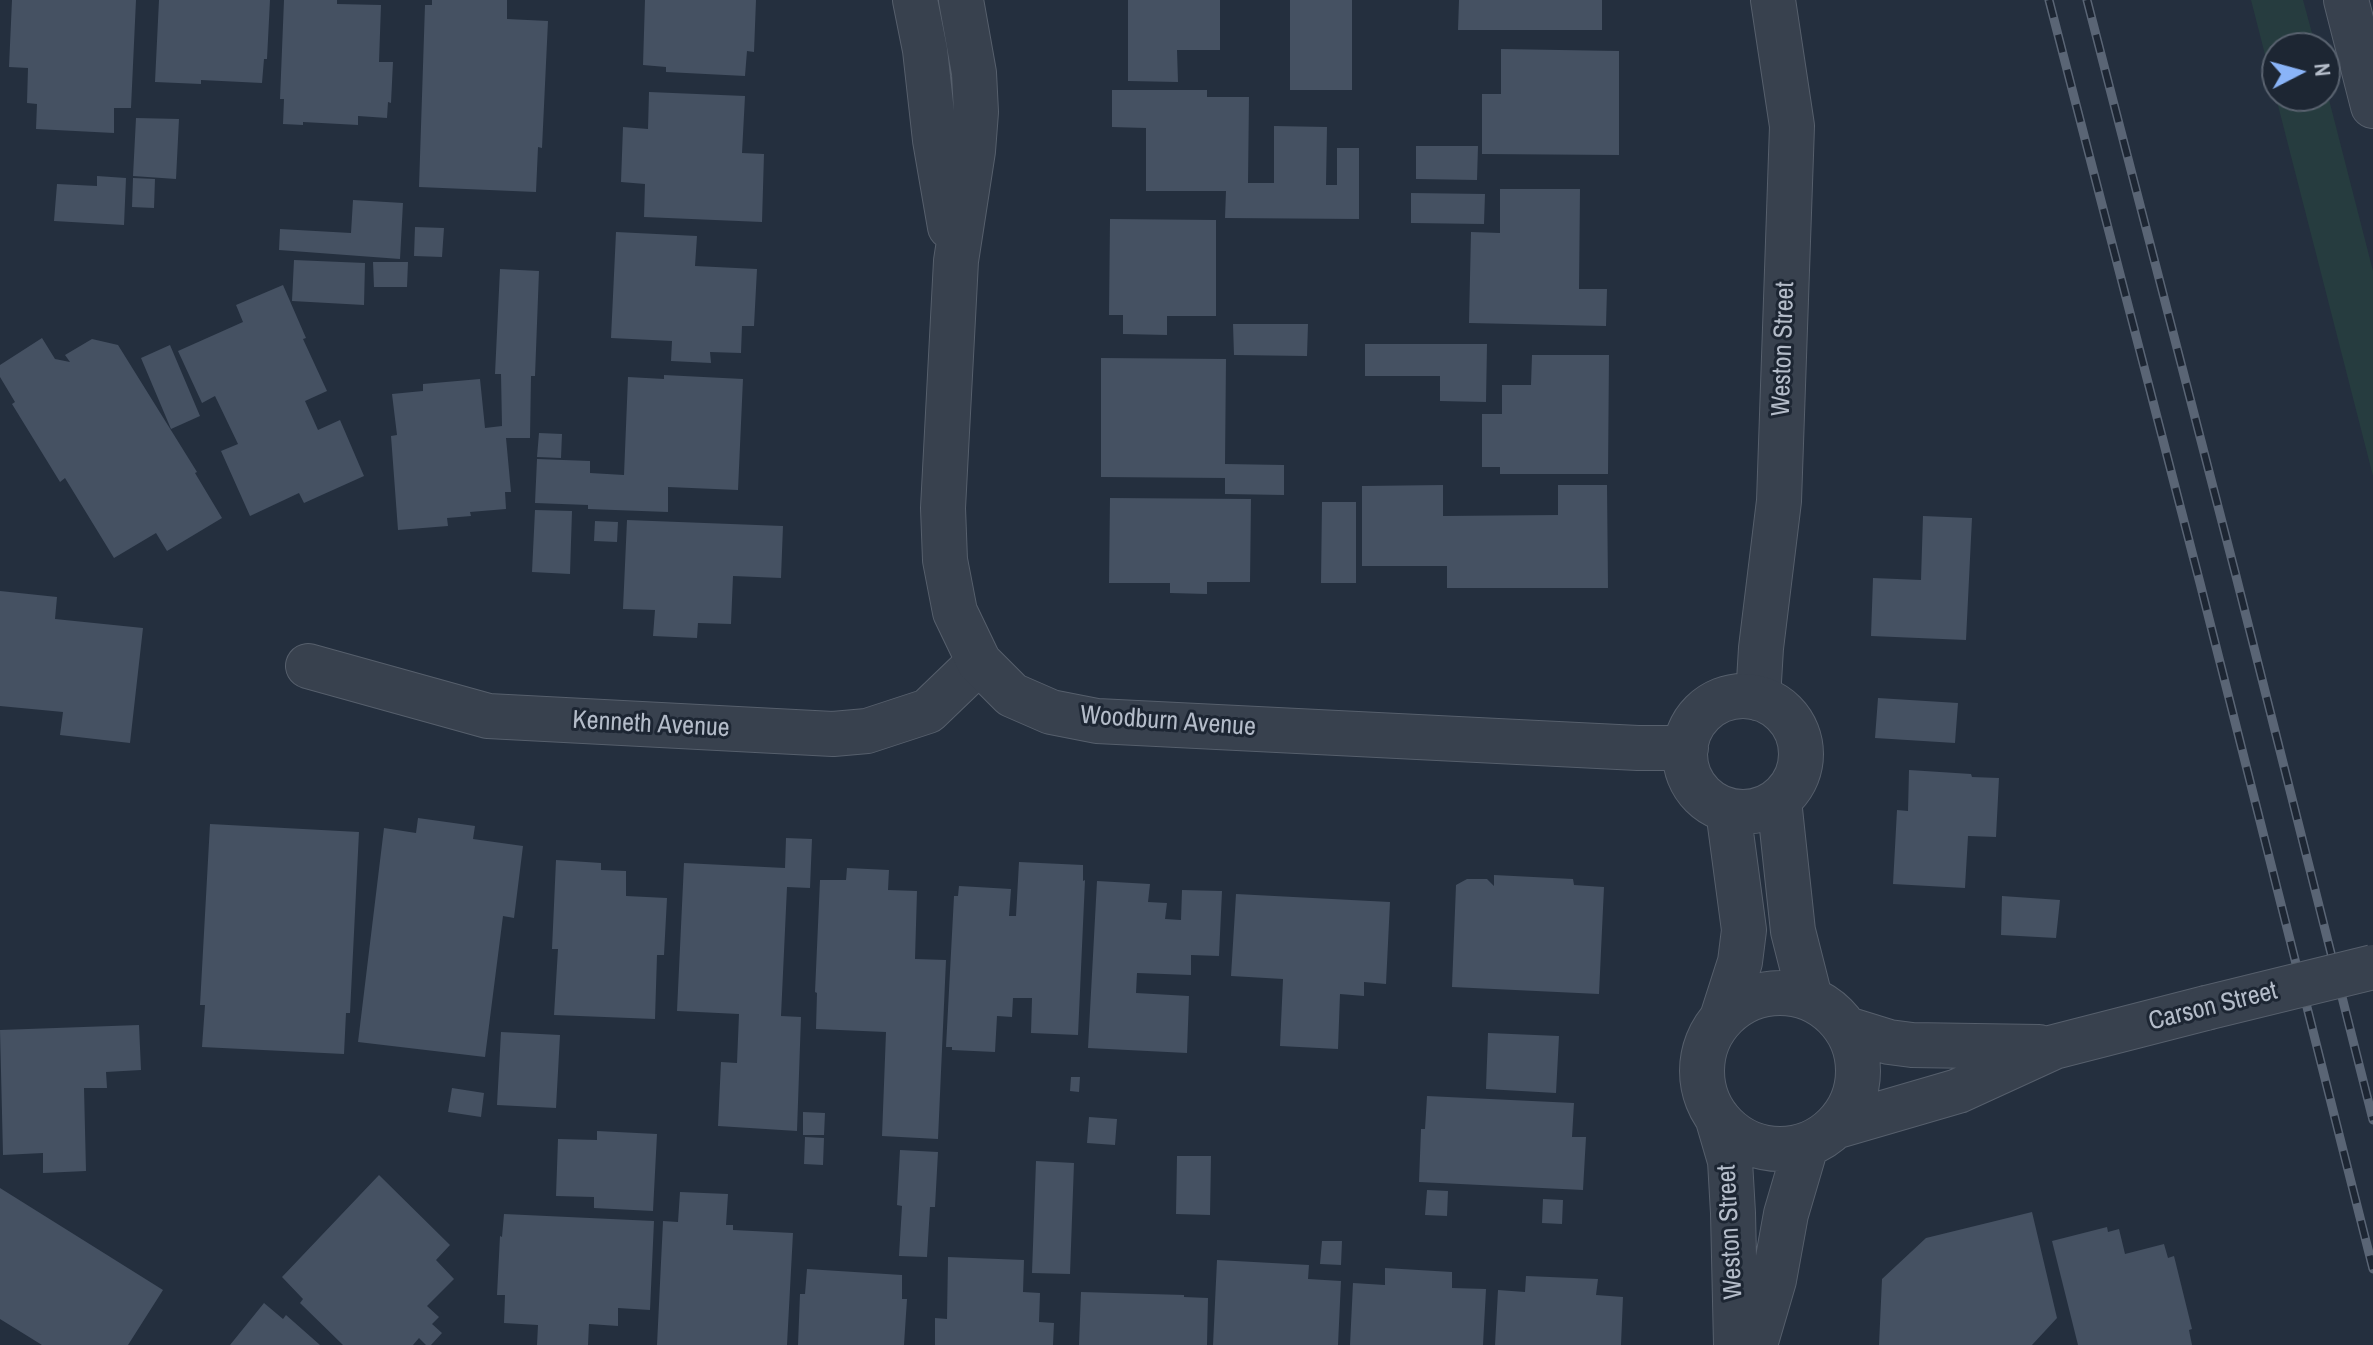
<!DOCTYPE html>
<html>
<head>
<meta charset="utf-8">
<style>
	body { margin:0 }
	#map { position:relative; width:2373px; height:1345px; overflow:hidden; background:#242f3e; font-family:"Archivo Narrow",sans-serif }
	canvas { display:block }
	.north { position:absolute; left:2261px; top:32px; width:80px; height:80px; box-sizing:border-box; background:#1d2633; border:2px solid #59626f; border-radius:50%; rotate:84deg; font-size:22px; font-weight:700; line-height:32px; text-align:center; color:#b4bcc9 }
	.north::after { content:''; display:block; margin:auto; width:28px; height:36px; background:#8ab4f8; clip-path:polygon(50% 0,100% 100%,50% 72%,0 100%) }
</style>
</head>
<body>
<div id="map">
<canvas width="2373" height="1345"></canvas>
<div class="north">N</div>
</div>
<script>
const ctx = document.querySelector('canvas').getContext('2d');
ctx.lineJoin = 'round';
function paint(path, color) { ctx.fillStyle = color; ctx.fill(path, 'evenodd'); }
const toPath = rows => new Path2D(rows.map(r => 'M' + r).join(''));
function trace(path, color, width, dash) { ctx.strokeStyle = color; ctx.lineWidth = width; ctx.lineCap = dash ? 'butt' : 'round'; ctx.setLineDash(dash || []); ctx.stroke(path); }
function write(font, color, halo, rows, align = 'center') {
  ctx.font = font + ' "Archivo Narrow",sans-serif'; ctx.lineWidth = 6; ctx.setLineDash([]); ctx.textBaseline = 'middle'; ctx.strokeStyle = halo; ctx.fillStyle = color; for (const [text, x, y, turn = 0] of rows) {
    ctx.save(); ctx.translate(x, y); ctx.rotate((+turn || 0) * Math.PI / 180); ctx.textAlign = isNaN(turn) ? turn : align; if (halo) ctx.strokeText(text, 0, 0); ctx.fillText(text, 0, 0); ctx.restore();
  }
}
const green = toPath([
	[2251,0,2303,0,2316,48,2277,48,2277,96,2325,96,2325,84,2373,271,2373,476]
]);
const building = toPath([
	[12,0,136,0,131,108,114,108,114,133,36,129,37,104,27,103,28,68,9,67],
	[159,0,270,0,267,59,264,59,262,83,201,80,201,84,155,82],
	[284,0,337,0,337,4,381,5,379,62,393,62,391,103,388,102,387,118,358,116,358,125,303,122,303,125,283,124,284,99,280,99],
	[432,0,507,0,507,19,548,21,542,148,538,147,536,192,419,187,425,5,432,5],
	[645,0,756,0,754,52,747,51,745,76,666,72,666,67,643,65],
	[1128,0,1220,0,1220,50,1177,50,1178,82,1128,81],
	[1290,0,1352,0,1352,90,1290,90],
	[1459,0,1602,0,1602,30,1458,30],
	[1501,49,1619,51,1619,155,1482,154,1482,94,1501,94],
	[1112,90,1207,90,1207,97,1249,97,1248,183,1274,183,1274,126,1327,127,1326,185,1337,185,1337,148,1359,148,1359,219,1225,218,1226,191,1146,191,1146,128,1112,127],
	[649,92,745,96,742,153,764,154,762,222,644,217,645,184,621,182,623,127,648,129],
	[136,118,179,119,176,179,133,176],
	[1416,146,1478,146,1477,180,1416,179],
	[97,176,126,178,124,225,54,221,57,184,97,186],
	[133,178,155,179,154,208,132,207],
	[1500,189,1580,189,1579,289,1607,289,1606,326,1469,323,1471,232,1500,233],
	[1411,193,1485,194,1484,224,1411,223],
	[353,200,403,203,400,259,279,250,280,229,351,233],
	[1110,219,1216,220,1216,316,1167,316,1167,335,1123,334,1123,315,1109,315],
	[415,227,444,228,442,257,414,256],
	[616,232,697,236,695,266,757,269,754,326,742,326,741,353,710,352,711,363,671,361,672,341,611,338],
	[294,260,365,263,364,305,292,301],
	[373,262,408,262,407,287,374,287],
	[500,269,539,271,535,376,531,376,530,438,506,438,511,492,505,492,506,509,470,512,471,516,447,518,448,526,398,530,391,436,397,435,392,394,423,391,423,384,480,379,485,428,502,426,501,374,495,374],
	[283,285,306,338,303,339,327,391,305,401,318,430,340,420,364,476,304,503,299,493,250,516,221,451,238,444,215,396,202,403,178,351,243,322,236,305],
	[1233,324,1308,324,1307,356,1234,355],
	[42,338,55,359,70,362,65,355,92,339,118,345,197,472,195,473,222,518,167,551,156,533,114,558,65,478,60,482,12,404,15,402,0,377,0,365],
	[1365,344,1487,344,1486,402,1440,401,1440,376,1365,376],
	[170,345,200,416,171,429,141,358],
	[1532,355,1609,355,1608,474,1500,474,1500,467,1482,467,1482,414,1502,414,1502,385,1531,385],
	[1101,358,1226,359,1225,464,1284,465,1284,495,1225,494,1225,478,1101,477],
	[664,375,743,379,738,490,668,487,668,512,588,509,588,505,535,503,537,459,590,461,590,473,624,475,628,377,664,379],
	[539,433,562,434,561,458,537,457],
	[1443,485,1443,516,1558,515,1558,485,1607,485,1608,588,1447,588,1447,566,1362,566,1362,486],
	[1110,498,1251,499,1250,582,1207,582,1207,594,1170,593,1170,583,1109,583],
	[1322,502,1356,502,1356,583,1321,583],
	[535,510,572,511,570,574,532,572],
	[1923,516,1972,518,1966,640,1871,636,1873,578,1921,580],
	[627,520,783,526,781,578,733,576,731,624,698,623,697,638,653,636,655,610,623,609],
	[595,521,618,522,617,542,594,541],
	[0,591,57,597,55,619,143,628,130,743,60,735,63,712,0,706],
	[1878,698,1958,703,1955,743,1875,738],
	[1909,770,1971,774,1972,777,1999,778,1996,837,1968,836,1965,888,1893,884,1897,810,1908,811],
	[418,818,475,826,473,839,523,846,514,918,503,916,485,1057,358,1042,384,828,416,833],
	[210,824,359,832,350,1013,346,1013,344,1054,202,1047,205,1005,200,1005],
	[786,838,812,839,810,888,787,887,781,1016,801,1017,797,1131,718,1126,721,1062,737,1063,739,1014,677,1011,684,863,785,868],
	[556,860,601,863,601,870,626,871,626,896,667,898,664,955,657,955,655,1019,554,1015,558,949,552,949],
	[1019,862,1083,865,1083,881,1085,880,1078,1035,1031,1033,1032,998,1013,998,1012,1017,997,1016,995,1052,952,1050,952,1047,946,1047,954,896,958,896,959,886,1011,889,1009,916,1016,916],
	[847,868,889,870,888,890,917,891,915,959,946,960,938,1139,882,1136,886,1032,816,1029,817,993,815,992,820,880,846,880],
	[1494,875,1573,879,1574,885,1604,887,1599,994,1452,987,1456,885,1467,879,1487,879,1494,886],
	[1097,881,1150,884,1148,902,1167,903,1165,919,1181,920,1182,890,1222,891,1219,956,1191,955,1191,975,1137,973,1136,993,1189,996,1187,1053,1088,1048],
	[1236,894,1390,902,1386,984,1364,982,1364,996,1340,994,1338,1049,1280,1046,1283,979,1231,976],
	[2002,896,2060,900,2056,938,2001,935],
	[139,1025,141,1070,106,1072,107,1088,84,1088,86,1171,43,1173,43,1153,3,1155,0,1030],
	[501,1032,560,1035,556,1108,497,1105],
	[1488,1033,1559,1036,1556,1093,1486,1089],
	[1071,1077,1080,1077,1079,1092,1070,1091],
	[452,1088,484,1093,481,1117,448,1112],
	[1427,1096,1574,1103,1572,1137,1586,1137,1583,1190,1419,1182,1421,1129,1425,1129],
	[803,1112,825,1113,824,1135,803,1135],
	[1089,1117,1117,1119,1115,1145,1087,1143],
	[597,1131,657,1134,653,1211,594,1208,594,1197,556,1196,558,1139,597,1140],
	[805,1137,824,1138,823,1165,804,1164],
	[900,1150,938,1152,935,1207,930,1207,927,1257,899,1256,902,1206,897,1205],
	[1177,1156,1211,1156,1210,1215,1176,1214],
	[1036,1161,1074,1163,1070,1274,1032,1273],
	[379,1175,450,1245,436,1260,454,1279,427,1306,439,1317,432,1324,442,1333,431,1345,426,1345,419,1338,413,1345,343,1345,300,1303,303,1299,282,1277],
	[0,1188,163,1290,128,1345,42,1345,0,1319],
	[1427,1190,1448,1191,1447,1216,1425,1215],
	[680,1192,728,1194,726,1225,733,1225,733,1230,793,1233,787,1345,657,1345,663,1221,678,1222],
	[1543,1199,1563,1200,1562,1224,1542,1223],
	[2032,1212,2057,1318,2032,1345,1879,1345,1882,1279,1926,1238],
	[504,1214,654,1221,650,1310,618,1308,618,1326,589,1324,588,1345,537,1345,538,1325,504,1323,505,1295,497,1295,500,1236,502,1237],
	[2107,1227,2108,1232,2119,1229,2125,1254,2164,1244,2168,1258,2174,1256,2192,1329,2189,1330,2192,1345,2078,1345,2052,1241],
	[1322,1241,1342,1241,1341,1265,1320,1264],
	[948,1257,1024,1260,1023,1292,1040,1293,1039,1322,1054,1323,1053,1345,935,1345,935,1318,947,1319],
	[1217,1260,1309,1265,1308,1279,1341,1281,1338,1345,1213,1345],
	[1385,1268,1452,1272,1452,1288,1486,1289,1483,1345,1350,1345,1353,1283,1385,1285],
	[807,1269,902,1275,902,1299,907,1299,904,1345,798,1345,800,1294,805,1294],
	[1526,1276,1598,1279,1596,1295,1623,1297,1621,1345,1495,1345,1498,1290,1525,1292],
	[1081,1292,1184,1295,1184,1297,1208,1298,1207,1345,1079,1345],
	[264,1303,283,1319,286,1315,320,1345,230,1345]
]);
const minor = toPath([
	[308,666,488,716,833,734,867,731,928,711,979,662],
	[1758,698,1761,648,1779,501,1792,126,1773,0]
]);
const tertiary = toPath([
	[915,0,925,50,935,140,950,227],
	[961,0,974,73,976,112,973,151,956,261,943,508,945,560,955,612,979,662,1012,695,1051,712,1097,721,1638,748,1686,748],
	[2346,0,2373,106],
	'1685 754a58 58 0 1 1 116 0a58 58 0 1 1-116 0Z',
	[1779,800,1793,931,1810,998],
	'1702 1071a78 78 0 1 1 156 0a78 78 0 1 1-156 0Z',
	[1722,1018,1740,962,1744,930,1728,810],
	[1847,1029,1889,1042,1912,1045,2039,1047],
	[1718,1120,1730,1161,1733,1213,1736,1345],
	[1838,1126,1958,1091,2054,1047,2206,1008],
	[1755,1345,1774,1280,1786,1214,1806,1146]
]);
const rail = toPath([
	[2049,0,2200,583,2373,1269],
	[2087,0,2235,572,2373,1120]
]);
const tertiaryBridge = toPath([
	[2206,1008,2373,967]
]);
const streetNames = [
	["Weston Street",1784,349,-88],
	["Woodburn Avenue",1168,722,4],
	["Kenneth Avenue",651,725,3],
	["Carson Street",2213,1007,-14],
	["Weston Street",1731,1232,-93]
];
paint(green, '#263c3f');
paint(building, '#455162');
trace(minor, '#565f6c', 46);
trace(tertiary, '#565f6c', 46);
trace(minor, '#38414e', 44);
trace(tertiary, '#38414e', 44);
trace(rail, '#5a6575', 9);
trace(rail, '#1d2633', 6, [18]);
trace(tertiaryBridge, '#565f6c', 46, []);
trace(tertiaryBridge, '#38414e', 44);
write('26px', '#b4bcc9', '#1d2633', streetNames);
</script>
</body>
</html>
